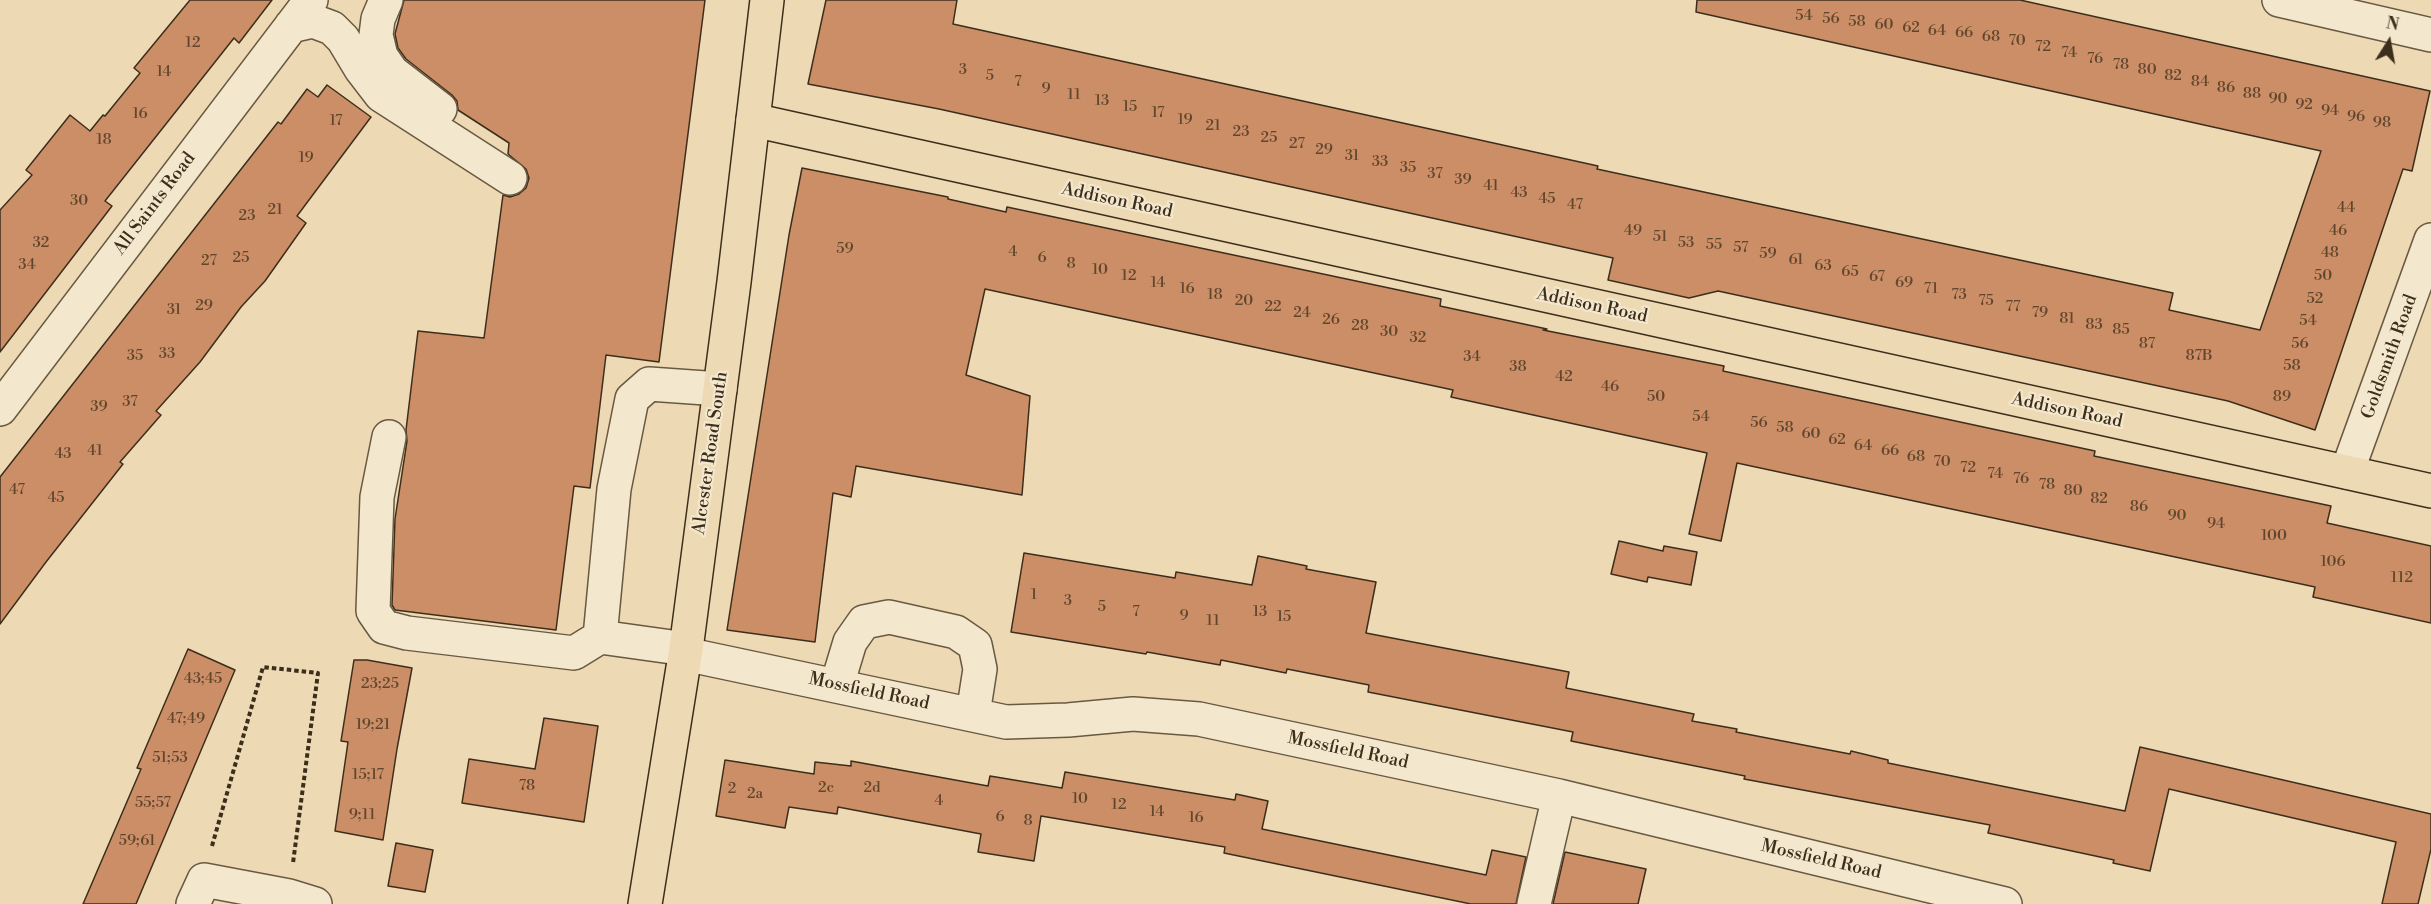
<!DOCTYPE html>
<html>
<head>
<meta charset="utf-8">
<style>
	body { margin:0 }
	#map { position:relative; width:2431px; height:904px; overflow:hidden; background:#eddab4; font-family:"Libre Bodoni",serif }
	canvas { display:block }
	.north { position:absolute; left:2359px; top:12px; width:60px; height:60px; -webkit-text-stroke:4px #f3e7ce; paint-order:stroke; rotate:11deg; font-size:16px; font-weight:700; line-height:24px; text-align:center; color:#3d2e1c }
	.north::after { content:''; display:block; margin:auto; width:21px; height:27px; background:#3d2e1c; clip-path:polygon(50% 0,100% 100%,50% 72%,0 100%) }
</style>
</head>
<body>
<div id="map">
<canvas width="2431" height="904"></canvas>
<div class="north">N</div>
</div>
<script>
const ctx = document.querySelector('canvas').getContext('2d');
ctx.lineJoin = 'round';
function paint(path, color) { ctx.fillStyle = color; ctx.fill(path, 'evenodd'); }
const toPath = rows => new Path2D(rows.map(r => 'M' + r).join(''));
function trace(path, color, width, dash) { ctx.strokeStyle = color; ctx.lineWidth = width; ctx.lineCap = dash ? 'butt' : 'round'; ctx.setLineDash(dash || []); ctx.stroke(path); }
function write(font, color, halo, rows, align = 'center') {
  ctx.font = font + ' "Libre Bodoni",serif'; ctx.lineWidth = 4.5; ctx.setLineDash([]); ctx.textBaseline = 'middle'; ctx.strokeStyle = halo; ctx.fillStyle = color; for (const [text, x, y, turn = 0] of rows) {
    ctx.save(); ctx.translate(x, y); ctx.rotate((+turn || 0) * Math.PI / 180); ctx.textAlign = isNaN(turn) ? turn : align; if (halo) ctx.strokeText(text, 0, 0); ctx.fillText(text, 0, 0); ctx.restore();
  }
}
const building = toPath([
	[190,0,272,0,239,43,234,38,105,201,112,206,0,352,0,210,32,175,26,170,70,115,90,131,103,115,105,116,140,73,134,68,190,0],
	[404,0,705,0,659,362,606,355,590,488,574,486,556,630,395,610,392,605,395,519,407,441,406,430,418,331,484,338,503,195,510,197,519,194,526,188,529,178,526,169,508,154,509,143,458,110,457,101,452,95,406,59,398,48,395,34,404,0],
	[826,0,957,0,953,24,1598,166,1597,169,2173,293,2169,310,2260,330,2321,151,1696,12,1697,0,2020,0,2430,91,2412,171,2403,169,2315,430,2228,401,1718,291,1689,298,1608,280,1613,258,939,109,808,84,826,0],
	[327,85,371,117,297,216,306,223,265,281,241,307,200,362,156,411,161,415,120,462,123,464,46,562,0,624,0,477,278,122,281,124,307,89,318,97,327,85],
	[802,168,948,197,948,199,1006,212,1007,207,1441,299,1440,306,1547,329,1543,330,1724,366,1723,371,2095,451,2094,456,2331,506,2327,523,2431,546,2431,623,2313,597,2315,587,1737,463,1721,541,1689,534,1707,453,1451,397,1453,390,985,289,966,375,1030,396,1022,495,856,466,851,497,833,493,815,642,727,630,789,235,802,168],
	[1619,541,1663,551,1664,546,1697,552,1691,585,1648,577,1647,582,1611,574,1619,541],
	[1024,553,1175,578,1176,572,1252,585,1258,556,1307,566,1306,569,1376,582,1366,633,1569,672,1566,688,1694,714,1692,721,1737,729,1736,732,1850,754,1851,751,1888,760,1888,763,2125,811,2140,747,2431,814,2431,849,2418,904,2382,904,2396,842,2169,789,2150,871,2113,863,2114,860,1988,833,1990,825,1744,779,1745,776,1571,741,1573,732,1368,692,1369,685,1287,669,1286,673,1221,660,1220,665,1147,652,1146,654,1011,632,1024,553],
	[188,649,235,670,136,904,83,904,141,769,137,768,188,649],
	[354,660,367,660,412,668,397,749,383,840,335,831,348,742,341,741,354,660],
	[544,718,598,726,584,822,462,803,469,759,535,769,544,718],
	[725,760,814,774,815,762,851,766,851,761,988,786,990,776,1062,788,1065,772,1235,800,1236,794,1268,801,1262,829,1486,875,1492,850,1526,857,1516,904,1471,904,1224,853,1225,847,1041,816,1034,861,978,852,981,834,838,807,837,814,789,807,785,828,716,816,725,760],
	[396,843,433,850,425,892,388,886,396,843],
	[1565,852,1646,869,1638,904,1553,904,1565,852]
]);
const path = toPath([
	[212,846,263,667,318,673,293,863]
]);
const minor = toPath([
	[386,0,378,19,376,35,381,56,392,72,440,109],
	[2279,0,2431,35],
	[291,26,313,21,332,28,343,39,361,69,381,95,510,178],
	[0,409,311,0],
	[389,437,377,497,373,611,384,627,407,633,574,653,600,637],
	[2347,472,2431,240],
	[686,649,600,637,614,489,632,399,649,384,720,389],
	[685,654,1006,722,1068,720,1133,714,1199,719,1559,796,2005,904],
	[837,685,850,642,864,622,889,617,956,632,975,645,980,669,973,714],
	[193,904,204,880,289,896,315,904],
	[1534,904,1559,796]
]);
const major = toPath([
	[753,120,2431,491]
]);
const highway = toPath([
	[645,904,686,649,734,282,767,0]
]);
const numberNames = [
	["54",1804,16],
	["56",1831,19],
	["58",1857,22],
	["60",1884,25],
	["62",1911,28],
	["64",1937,31],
	["66",1964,33],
	["68",1991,37],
	["70",2017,41],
	["12",193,43],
	["72",2043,47],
	["74",2069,53],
	["76",2095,59],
	["78",2121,65],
	["3",963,70],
	["80",2147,70],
	["14",164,72],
	["5",990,76],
	["82",2173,76],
	["7",1018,82],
	["84",2200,82],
	["86",2226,88],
	["9",1046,89],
	["88",2252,94],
	["11",1074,95],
	["90",2278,99],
	["13",1102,101],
	["92",2304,105],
	["15",1130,107],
	["94",2330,111],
	["17",1158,113],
	["16",140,114],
	["96",2356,117],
	["19",1185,120],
	["17",336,121],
	["98",2382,123],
	["21",1213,126],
	["23",1241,132],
	["25",1269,138],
	["18",104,140],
	["27",1297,144],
	["29",1324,150],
	["31",1352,156],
	["19",306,158],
	["33",1380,162],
	["35",1408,168],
	["37",1435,174],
	["39",1463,180],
	["41",1491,186],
	["43",1519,193],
	["45",1547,199],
	["30",79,201],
	["47",1575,205],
	["44",2346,208],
	["21",275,210],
	["23",247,216],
	["49",1633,231],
	["46",2338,231],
	["51",1660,237],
	["32",41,243],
	["53",1686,243],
	["55",1714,245],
	["57",1741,248],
	["59",845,249],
	["4",1013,252],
	["48",2330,253],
	["59",1768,254],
	["25",241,258],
	["6",1042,258],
	["61",1796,260],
	["27",209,261],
	["8",1071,264],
	["34",27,265],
	["63",1823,266],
	["10",1100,270],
	["65",1850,272],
	["12",1129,276],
	["50",2323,276],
	["67",1877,277],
	["14",1158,283],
	["69",1904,283],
	["16",1187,289],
	["71",1931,289],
	["18",1215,295],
	["73",1959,295],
	["52",2315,299],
	["20",1244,301],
	["75",1986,301],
	["29",204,306],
	["22",1273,307],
	["77",2013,307],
	["31",174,310],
	["24",1302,313],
	["79",2040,313],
	["81",2067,319],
	["26",1331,320],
	["54",2308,321],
	["83",2094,325],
	["28",1360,326],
	["85",2121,330],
	["30",1389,332],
	["32",1418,338],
	["87",2147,344],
	["56",2300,344],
	["33",167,354],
	["35",135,356],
	["87B",2199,356],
	["34",1472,357],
	["58",2292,366],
	["38",1518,367],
	["42",1564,377],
	["46",1610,387],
	["50",1656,397],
	["89",2282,397],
	["37",130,402],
	["39",99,407],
	["54",1701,417],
	["56",1759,423],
	["58",1785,428],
	["60",1811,434],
	["62",1837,440],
	["64",1863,446],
	["41",95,451],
	["66",1890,451],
	["43",63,454],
	["68",1916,457],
	["70",1942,462],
	["72",1968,468],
	["74",1995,474],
	["76",2021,479],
	["78",2047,485],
	["47",17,490],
	["80",2073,491],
	["45",56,498],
	["82",2099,499],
	["86",2139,507],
	["90",2177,516],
	["94",2216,524],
	["100",2274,536],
	["106",2333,562],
	["112",2402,578],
	["1",1034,595],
	["3",1068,601],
	["5",1102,607],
	["7",1136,612],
	["13",1260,612],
	["9",1184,616],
	["15",1284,617],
	["11",1213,621],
	["43;45",203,679],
	["23;25",380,684],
	["47;49",186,719],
	["19;21",373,725],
	["51;53",170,758],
	["15;17",368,775],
	["78",527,786],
	["2c",826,788],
	["2d",872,788],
	["2",732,789],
	["2a",755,794],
	["10",1080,799],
	["4",939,801],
	["55;57",153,803],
	["12",1119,805],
	["14",1157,812],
	["9;11",362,815],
	["6",1000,817],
	["16",1196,818],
	["8",1028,821],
	["59;61",137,841]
];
const streetNames = [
	["Addison Road",1117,201,12],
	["All Saints Road",155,204,-53],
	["Addison Road",1592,306,12],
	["Goldsmith Road",2390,357,-70],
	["Addison Road",2067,411,12],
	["Alcester Road South",711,453,-82],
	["Mossfield Road",869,692,12],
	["Mossfield Road",1348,751,12],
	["Mossfield Road",1821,860,13]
];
paint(building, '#cc8e66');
trace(building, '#3d2e1c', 1.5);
trace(minor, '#695942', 36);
trace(major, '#3d2e1c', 36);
trace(highway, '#3d2e1c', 36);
trace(path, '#3d2e1c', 4, [4.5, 3]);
trace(minor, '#f3e7ce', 33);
trace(major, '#eddab4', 33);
trace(highway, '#eddab4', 33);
write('15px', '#61462e', null, numberNames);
write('18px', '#3d2e1c', '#f3e7ce', streetNames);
</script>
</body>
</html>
